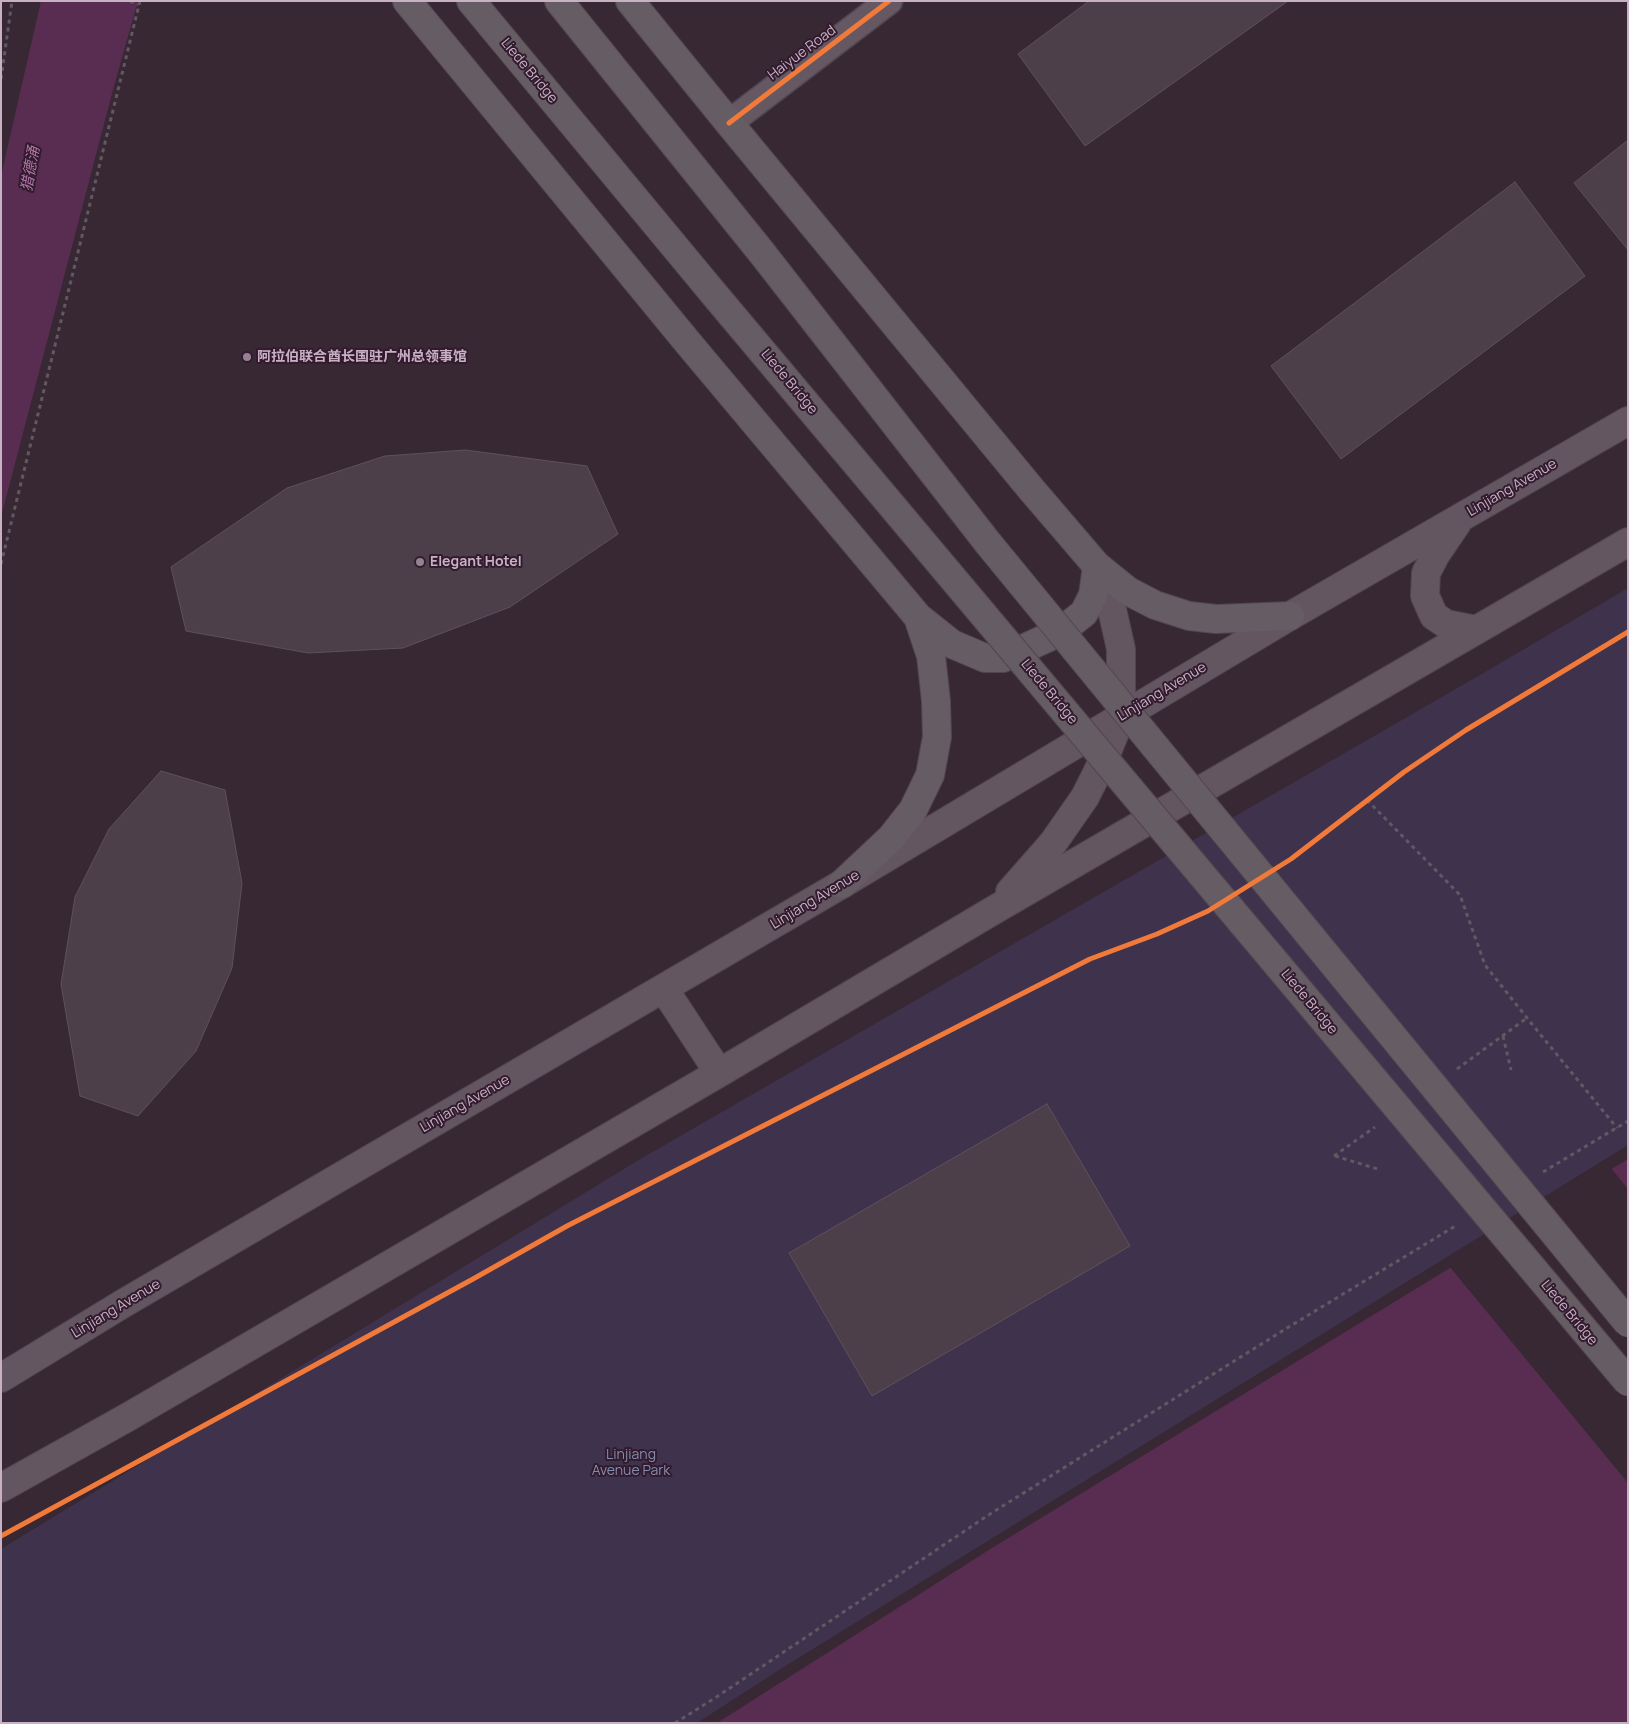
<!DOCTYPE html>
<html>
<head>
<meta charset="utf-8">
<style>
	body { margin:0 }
	#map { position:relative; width:1629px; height:1724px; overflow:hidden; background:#372834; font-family:Manrope,sans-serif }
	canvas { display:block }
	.frame { position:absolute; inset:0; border:2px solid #c9b1c4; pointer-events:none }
</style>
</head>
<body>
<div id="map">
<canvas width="1629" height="1724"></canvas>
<div class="frame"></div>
</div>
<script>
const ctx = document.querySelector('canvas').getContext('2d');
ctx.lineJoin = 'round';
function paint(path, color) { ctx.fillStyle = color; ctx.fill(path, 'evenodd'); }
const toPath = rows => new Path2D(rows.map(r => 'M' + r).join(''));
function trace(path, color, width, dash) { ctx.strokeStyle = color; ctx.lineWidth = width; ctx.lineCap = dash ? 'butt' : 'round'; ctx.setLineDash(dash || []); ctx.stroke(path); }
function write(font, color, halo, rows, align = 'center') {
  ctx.font = font + ' Manrope,"Noto Sans SC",sans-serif'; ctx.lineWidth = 4; ctx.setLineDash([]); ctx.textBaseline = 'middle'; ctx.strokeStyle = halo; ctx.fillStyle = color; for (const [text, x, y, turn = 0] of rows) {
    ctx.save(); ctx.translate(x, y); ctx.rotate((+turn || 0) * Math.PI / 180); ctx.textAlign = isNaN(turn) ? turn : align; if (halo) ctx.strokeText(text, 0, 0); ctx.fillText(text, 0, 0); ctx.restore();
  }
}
const green = toPath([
	[1628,588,1628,1145,779,1670,697,1723,1,1723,1,1549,642,1158,1480,675]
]);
const water = toPath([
	[41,1,138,1,114,86,1,517,1,176],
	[1628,1159,1628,1723,717,1723,992,1548]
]);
const pier = toPath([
	[1610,1167,1628,1189,1628,1483,1449,1266]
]);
const building = toPath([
	[1089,1,1288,1,1085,146,1018,54,1089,1],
	[1628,140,1628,250,1574,183,1628,140],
	[1515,182,1585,276,1341,459,1271,366,1515,182],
	[465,450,587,466,618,534,510,607,403,648,308,653,186,631,171,567,287,488,385,456,465,450],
	[161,771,225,790,242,883,232,968,196,1051,138,1116,80,1096,61,984,75,897,109,829,161,771],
	[1047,1104,1130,1246,872,1396,789,1253,1047,1104]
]);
const path = toPath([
	[130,1,138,5],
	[1,79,12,1],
	[1,564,140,1],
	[1367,800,1460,895,1485,965,1527,1018,1617,1128],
	[1503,1036,1511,1070],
	[1457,1069,1527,1018],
	[1334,1156,1375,1127],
	[1335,1156,1381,1170],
	[1543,1172,1628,1121],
	[675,1723,715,1698,990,1514,1287,1328,1457,1225]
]);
const minor = toPath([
	[729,123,889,1]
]);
const secondary = toPath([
	[1457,523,1436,554,1426,573,1425,596,1434,616,1446,624,1476,630],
	[1010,892,1053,843,1085,797,1105,757,1121,717,1121,649,1111,605,1097,566],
	[664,989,719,1073],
	[1,1378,124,1303,842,884,1290,616,1628,421],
	[1,1488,128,1417,719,1073,994,910,1628,542]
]);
const trunk = toPath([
	[407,1,689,344,918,617,931,656,936,701,937,737,930,775,913,810,891,838,842,884],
	[471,1,714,294],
	[559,1,762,253],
	[630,1,729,123,1031,489,1097,566,1128,591,1155,605,1189,616,1216,619,1290,616],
	[918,617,952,644,985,658,1003,658,1060,632,1084,613,1093,595,1097,566]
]);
const trunkBridge = toPath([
	[762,253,988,543,1628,1323],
	[714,294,1628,1382]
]);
const cycleway = toPath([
	[729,123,889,1],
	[1,1536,473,1279,567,1226,1090,959,1157,934,1208,911,1291,859,1404,772,1466,730,1628,632]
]);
const markers = [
	[247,357,5,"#968192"],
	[420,562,5,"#968192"]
];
const streetNames = [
	["Haiyue Road",802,53,-37],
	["Liede Bridge",529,71,50],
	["Liede Bridge",789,382,50],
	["Linjiang Avenue",1512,488,-30],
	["Liede Bridge",1049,692,50],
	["Linjiang Avenue",1162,692,-31],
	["Linjiang Avenue",815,900,-31],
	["Liede Bridge",1309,1002,50],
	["Linjiang Avenue",465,1104,-30],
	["Linjiang Avenue",116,1309,-31],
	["Liede Bridge",1569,1313,50]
];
const poiNames = [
	["阿拉伯联合酋长国驻广州总领事馆",257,357],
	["Elegant Hotel",430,562]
];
const parkNames = [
	["Linjiang",631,1455],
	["Avenue Park",631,1471]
];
const waterNames = [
	["猎德涌",31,169,-80]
];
paint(green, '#3f324d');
paint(water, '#592d51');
paint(pier, '#372834');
paint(building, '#4d3f49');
trace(building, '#5f505c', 1);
trace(minor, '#50444e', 29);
trace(secondary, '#50444e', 30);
trace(trunk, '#534550', 30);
trace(path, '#635862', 3, [4, 4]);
trace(minor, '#655862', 26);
trace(secondary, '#635661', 28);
trace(trunk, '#665c64', 28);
trace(trunkBridge, '#534550', 30, []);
trace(trunkBridge, '#665c64', 28);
trace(cycleway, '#f17a3a', 5);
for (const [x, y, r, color] of markers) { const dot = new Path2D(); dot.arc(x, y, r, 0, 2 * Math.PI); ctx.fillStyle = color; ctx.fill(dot); trace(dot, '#321b2e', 2); }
write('14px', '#c9b1c4', '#321b2e', streetNames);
write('bold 14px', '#c9b1c4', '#321b2e', poiNames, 'left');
write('14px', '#858daf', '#321b2e', parkNames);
write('italic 15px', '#b277a8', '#321b2e', waterNames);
</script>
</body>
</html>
